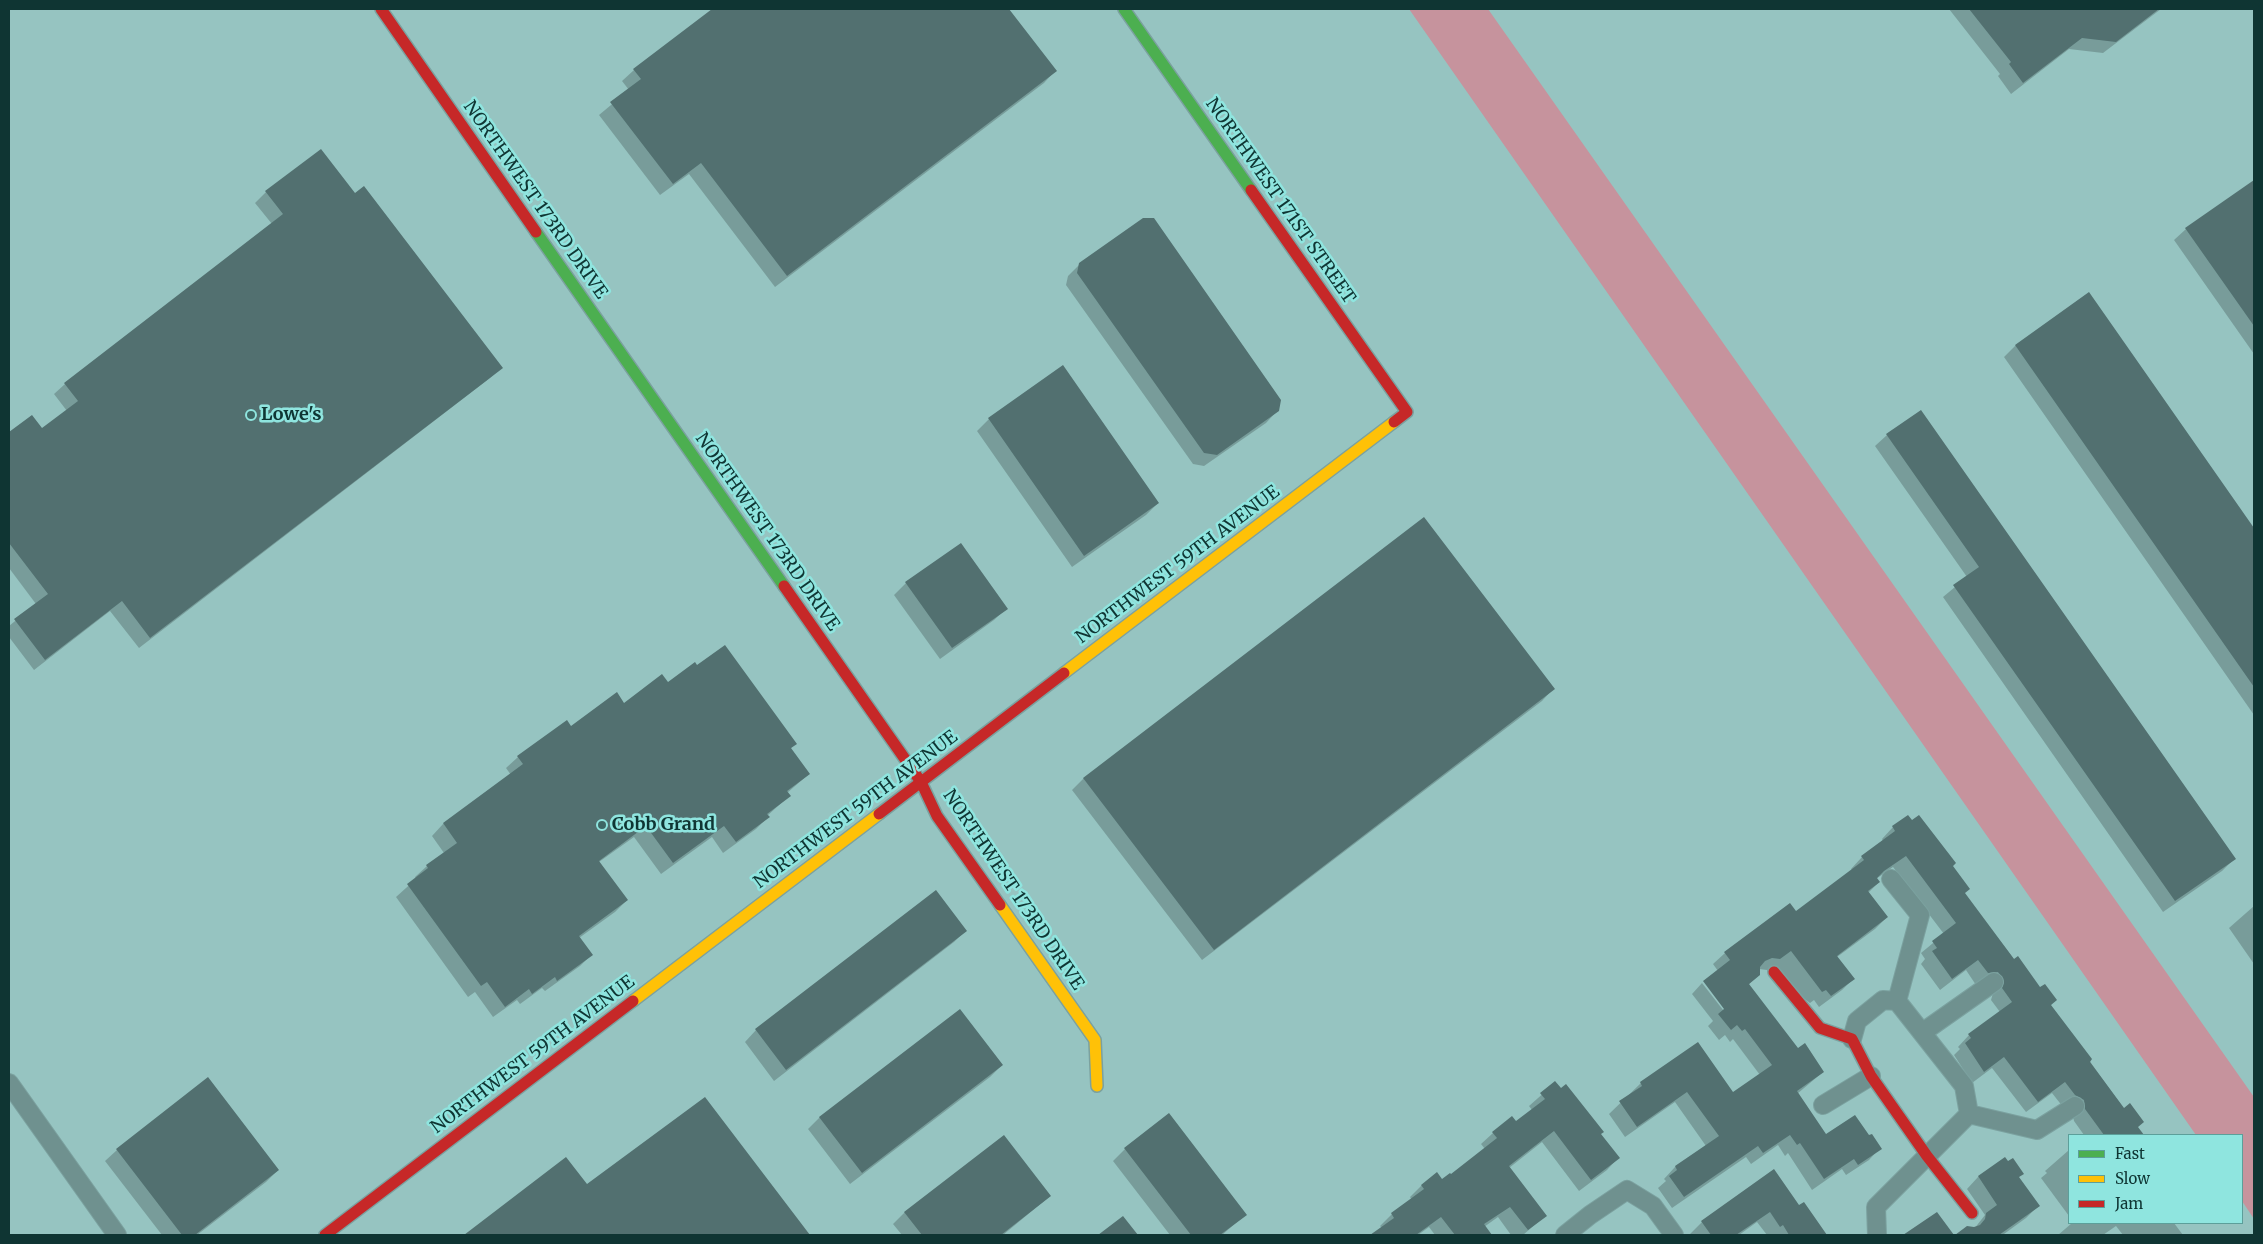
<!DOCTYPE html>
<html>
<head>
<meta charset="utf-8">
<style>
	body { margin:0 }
	#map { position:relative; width:2263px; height:1244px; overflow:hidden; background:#96c4c1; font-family:Merriweather,serif }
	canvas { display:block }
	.frame { position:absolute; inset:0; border:10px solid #0f3533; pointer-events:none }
	.legend { position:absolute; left:2068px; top:1134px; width:175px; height:90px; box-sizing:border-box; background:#8fe5df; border:1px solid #5c9f9a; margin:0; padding:6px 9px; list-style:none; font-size:15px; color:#0f3533 }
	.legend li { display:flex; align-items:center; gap:10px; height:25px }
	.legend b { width:25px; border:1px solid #5c9f9a }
</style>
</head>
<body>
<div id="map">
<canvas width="2263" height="1244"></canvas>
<div class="frame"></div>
<ul class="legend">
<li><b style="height:6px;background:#4caf50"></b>Fast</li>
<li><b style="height:6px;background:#ffc107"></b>Slow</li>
<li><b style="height:6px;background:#c62828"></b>Jam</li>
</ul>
</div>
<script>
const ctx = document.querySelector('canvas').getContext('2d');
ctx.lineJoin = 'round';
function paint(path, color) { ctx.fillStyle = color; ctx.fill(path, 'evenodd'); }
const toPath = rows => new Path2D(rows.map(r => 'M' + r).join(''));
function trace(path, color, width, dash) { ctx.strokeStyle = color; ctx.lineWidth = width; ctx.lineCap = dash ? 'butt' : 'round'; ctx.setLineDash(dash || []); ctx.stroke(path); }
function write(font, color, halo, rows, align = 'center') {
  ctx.font = font + ' Merriweather,serif'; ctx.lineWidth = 5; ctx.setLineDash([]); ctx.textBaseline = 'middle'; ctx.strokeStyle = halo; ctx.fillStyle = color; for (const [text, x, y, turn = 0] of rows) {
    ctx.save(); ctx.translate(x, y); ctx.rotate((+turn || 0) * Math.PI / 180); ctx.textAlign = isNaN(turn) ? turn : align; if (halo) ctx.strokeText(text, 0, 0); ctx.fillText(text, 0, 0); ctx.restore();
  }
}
const water = toPath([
	[1409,9,1488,9,2254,1097,2254,1219,2242,1201,2242,1135,2196,1135]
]);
const shadow = toPath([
	[714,9,1008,9,1055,71,1044,83,775,287,689,174,660,195,599,115,629,90,622,81,634,70],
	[1949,9,2161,9,2103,53,2069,49,2011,94,1998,76,2000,74],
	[2254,181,2254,354,2174,240,2186,229],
	[266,192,355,195,501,367,490,378,139,648,110,611,34,670,9,637,9,626,36,604,9,568,9,434,31,416,42,430,67,411,54,394,65,384,272,224,255,203],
	[1080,264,1278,410,1266,423,1204,466,1193,464,1066,285,1068,276],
	[2089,294,2254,530,2254,715,2004,357,2015,346],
	[1063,367,1158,503,1146,515,1072,567,977,431,989,419],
	[1887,435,2234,859,2222,871,2163,912,1943,597,1967,577,1875,446],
	[906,583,1006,609,994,620,940,659,894,595],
	[667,684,795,744,790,749,809,774,787,793,789,796,767,816,768,817,756,829,723,853,712,837,661,874,634,837,599,862,627,900,615,912,579,938,591,955,580,966,545,991,542,988,520,1004,517,1000,493,1017,475,992,468,997,396,897,416,879,415,877,427,866,444,853,432,836,443,824,511,775,506,768,518,757,571,727],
	[1553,689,1542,701,1202,960,1072,790,1084,778],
	[1893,827,1951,866,1964,894,2050,1006,2142,1134,2084,1135,2074,1121,2072,1112,2063,1107,2052,1093,2026,1112,1992,1068,1972,1083,1954,1055,1960,1049,1958,1047,1969,1035,2000,1012,1991,1000,1993,993,1976,985,1966,970,1940,990,1921,964,1925,959,1921,953,1944,934,1893,867,1876,879,1879,882,1868,893,1887,917,1875,929,1837,957,1853,979,1842,990,1819,1007,1814,1000,1810,1003,1767,970,1759,969,1759,975,1748,985,1798,1050,1823,1072,1797,1094,1826,1135,1869,1137,1880,1148,1869,1160,1846,1175,1842,1169,1812,1190,1788,1153,1785,1156,1778,1145,1751,1164,1746,1157,1672,1208,1658,1188,1666,1181,1664,1179,1675,1167,1706,1146,1675,1102,1625,1137,1609,1114,1641,1083,1698,1044,1733,1094,1760,1075,1733,1039,1730,1042,1725,1035,1719,1040,1708,1026,1713,1021,1692,994,1702,983,1727,1015,1718,971,1713,964,1725,953,1795,913,1852,870,1851,869,1862,857,1883,841,1882,839],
	[2254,906,2254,964,2229,928],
	[965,931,954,942,774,1081,745,1042,756,1030],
	[1002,1065,990,1077,850,1184,808,1129,820,1117],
	[1555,1083,1618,1158,1607,1170,1579,1191,1542,1142,1509,1168,1545,1216,1523,1235,1511,1235,1498,1217,1484,1227,1491,1235,1435,1235,1429,1227,1418,1235,1373,1235,1382,1228,1380,1226,1392,1214,1412,1200,1410,1197,1421,1186,1437,1174,1441,1181,1451,1176,1485,1149,1481,1144,1493,1133,1516,1123,1532,1110,1529,1106],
	[705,1099,808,1235,466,1235,566,1159,587,1186],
	[1169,1115,1245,1215,1222,1235,1170,1235,1113,1161,1125,1149],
	[117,1150,278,1170,266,1182,197,1235,162,1235,105,1161],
	[2069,1150,2069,1216,2041,1178,2047,1173,2045,1171],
	[2005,1159,2038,1206,2026,1218,2004,1234,2005,1235,1957,1235,1967,1228,1974,1229,1985,1215,1967,1189,1978,1177],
	[1773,1171,1799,1207,1803,1204,1825,1235,1767,1235,1757,1222,1739,1235,1691,1235,1690,1234,1702,1222],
	[1050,1196,1003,1235,902,1235,893,1224,905,1212],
	[2072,1223,2174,1223,2183,1235,2123,1235,2116,1226,2103,1235,2058,1235]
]);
const building = toPath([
	[712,9,1009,9,1057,71,787,276,701,163,673,184,610,102,641,79,633,69],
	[1969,9,2159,9,2116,42,2082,38,2023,83,2009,64,2011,62],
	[321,149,355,193,364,186,503,368,150,638,122,601,45,660,14,619,48,594,9,543,9,432,32,415,42,428,78,401,64,383,283,214,265,191],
	[2254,180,2254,326,2185,228],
	[1143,218,1154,218,1281,400,1279,411,1217,455,1204,453,1077,273,1079,263],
	[2089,292,2254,528,2254,687,2015,345],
	[1063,365,1159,503,1084,556,988,418],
	[1921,410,2236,859,2175,901,1953,585,1979,567,1886,434],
	[1424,517,1555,689,1214,950,1083,778],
	[961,543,1008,609,952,648,905,582],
	[725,645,797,744,791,748,810,774,787,791,791,796,767,814,770,817,736,842,724,826,673,863,646,826,599,861,628,900,579,936,593,955,557,981,555,977,532,994,529,989,505,1007,487,982,481,986,407,884,428,868,426,865,457,843,443,823,523,764,517,756,567,720,571,726,617,692,624,703,662,674,668,682,695,662,697,665],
	[1908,815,1912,820,1919,815,1956,863,1953,866,1970,889,1965,893,2014,959,2018,956,2040,987,2045,984,2057,1000,2051,1005,2092,1059,2090,1062,2124,1108,2130,1103,2144,1122,2138,1127,2144,1135,2104,1135,2085,1109,2084,1100,2075,1095,2065,1082,2038,1102,2004,1057,1984,1072,1965,1043,1971,1038,1968,1034,2012,1002,2002,988,2004,981,1998,972,1988,973,1978,960,1952,979,1932,951,1937,948,1932,941,1956,923,1906,856,1884,871,1877,878,1880,882,1868,891,1888,917,1837,956,1855,979,1831,996,1826,990,1822,992,1791,951,1780,959,1772,958,1765,961,1760,967,1760,975,1749,984,1798,1048,1805,1043,1824,1072,1797,1091,1826,1134,1855,1115,1869,1135,1872,1134,1882,1149,1858,1165,1854,1159,1824,1179,1800,1143,1797,1145,1790,1135,1763,1153,1758,1146,1684,1197,1669,1176,1677,1170,1675,1166,1719,1136,1687,1092,1637,1127,1619,1101,1642,1086,1640,1082,1698,1042,1733,1092,1772,1065,1745,1029,1742,1031,1737,1025,1731,1030,1718,1014,1724,1009,1703,981,1730,960,1724,952,1790,903,1796,911,1864,860,1861,856,1895,831,1892,826],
	[936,890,967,931,786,1070,755,1029],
	[960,1009,1003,1065,862,1173,819,1117],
	[208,1077,279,1170,195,1235,182,1235,116,1149],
	[1555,1081,1561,1088,1566,1084,1604,1132,1601,1134,1620,1158,1591,1180,1554,1131,1509,1166,1547,1216,1528,1230,1510,1207,1484,1224,1492,1235,1455,1235,1441,1217,1416,1235,1370,1235,1394,1218,1391,1213,1424,1189,1421,1185,1437,1172,1442,1179,1450,1173,1451,1174,1497,1138,1492,1132,1512,1116,1516,1121,1545,1099,1540,1093],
	[705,1097,810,1235,464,1235,566,1157,587,1184],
	[1169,1113,1247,1215,1220,1235,1191,1235,1124,1148],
	[1004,1135,1051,1196,1001,1235,922,1235,904,1212],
	[2005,1157,2008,1161,2013,1158,2024,1174,2019,1177,2040,1206,1999,1235,1955,1235,1967,1226,1974,1227,1980,1225,1985,1219,1986,1213,1997,1205,1978,1176],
	[1774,1169,1799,1205,1804,1202,1827,1235,1789,1235,1783,1225,1780,1227,1770,1212,1736,1235,1711,1235,1701,1221],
	[1937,1212,1954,1235,1903,1235],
	[1123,1216,1138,1235,1098,1235]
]);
const street = toPath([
	[1891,879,1920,915,1897,1001,1964,1086,1969,1114],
	[1923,1032,1994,982],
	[1852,1039,1857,1021,1883,1000,1897,1001],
	[9,1083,117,1235],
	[1823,1105,1871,1076],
	[1969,1114,2037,1130,2075,1106],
	[1565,1235,1590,1215,1627,1190,1653,1206,1674,1235],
	[1877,1235,1876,1207,1969,1114]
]);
const fast = toPath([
	[1124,9,1251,190],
	[536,232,784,586]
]);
const slow = toPath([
	[1064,673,1394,422],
	[1000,905,1095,1040,1097,1086],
	[633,1001,879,814]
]);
const jam = toPath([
	[381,9,536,232],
	[1251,190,1407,412,1394,422],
	[784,586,921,782,937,816,1000,905],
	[879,814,1064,673],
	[1774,972,1820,1028,1852,1039,1871,1076,1927,1156,1972,1213],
	[325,1235,633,1001]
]);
const markers = [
	[251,415,5,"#3e6765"],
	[602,825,5,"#3e6765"]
];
const streetNames = [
	["NORTHWEST 173RD DRIVE",535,200,55],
	["NORTHWEST 171ST STREET",1280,201,55],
	["NORTHWEST 173RD DRIVE",767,532,55],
	["NORTHWEST 59TH AVENUE",1178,565,-37],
	["NORTHWEST 59TH AVENUE",856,810,-37],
	["NORTHWEST 173RD DRIVE",1013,890,56],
	["NORTHWEST 59TH AVENUE",533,1055,-37]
];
const poiNames = [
	["Lowe's",261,415],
	["Cobb Grand",612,825]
];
paint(water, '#c6939d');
paint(shadow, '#0003');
paint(building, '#527070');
trace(street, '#7ba19f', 20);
trace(fast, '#7ba19f', 14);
trace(slow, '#7ba19f', 14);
trace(jam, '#7ba19f', 14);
trace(street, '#6f918f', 18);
trace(fast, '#4caf50', 11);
trace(slow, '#ffc107', 11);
trace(jam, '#c62828', 11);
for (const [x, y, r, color] of markers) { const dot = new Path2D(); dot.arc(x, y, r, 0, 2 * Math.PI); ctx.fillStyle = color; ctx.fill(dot); trace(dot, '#8fe5df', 2); }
write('18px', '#0f3533', '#8fe5df', streetNames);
write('bold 18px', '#0f3533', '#8fe5df', poiNames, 'left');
</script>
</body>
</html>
